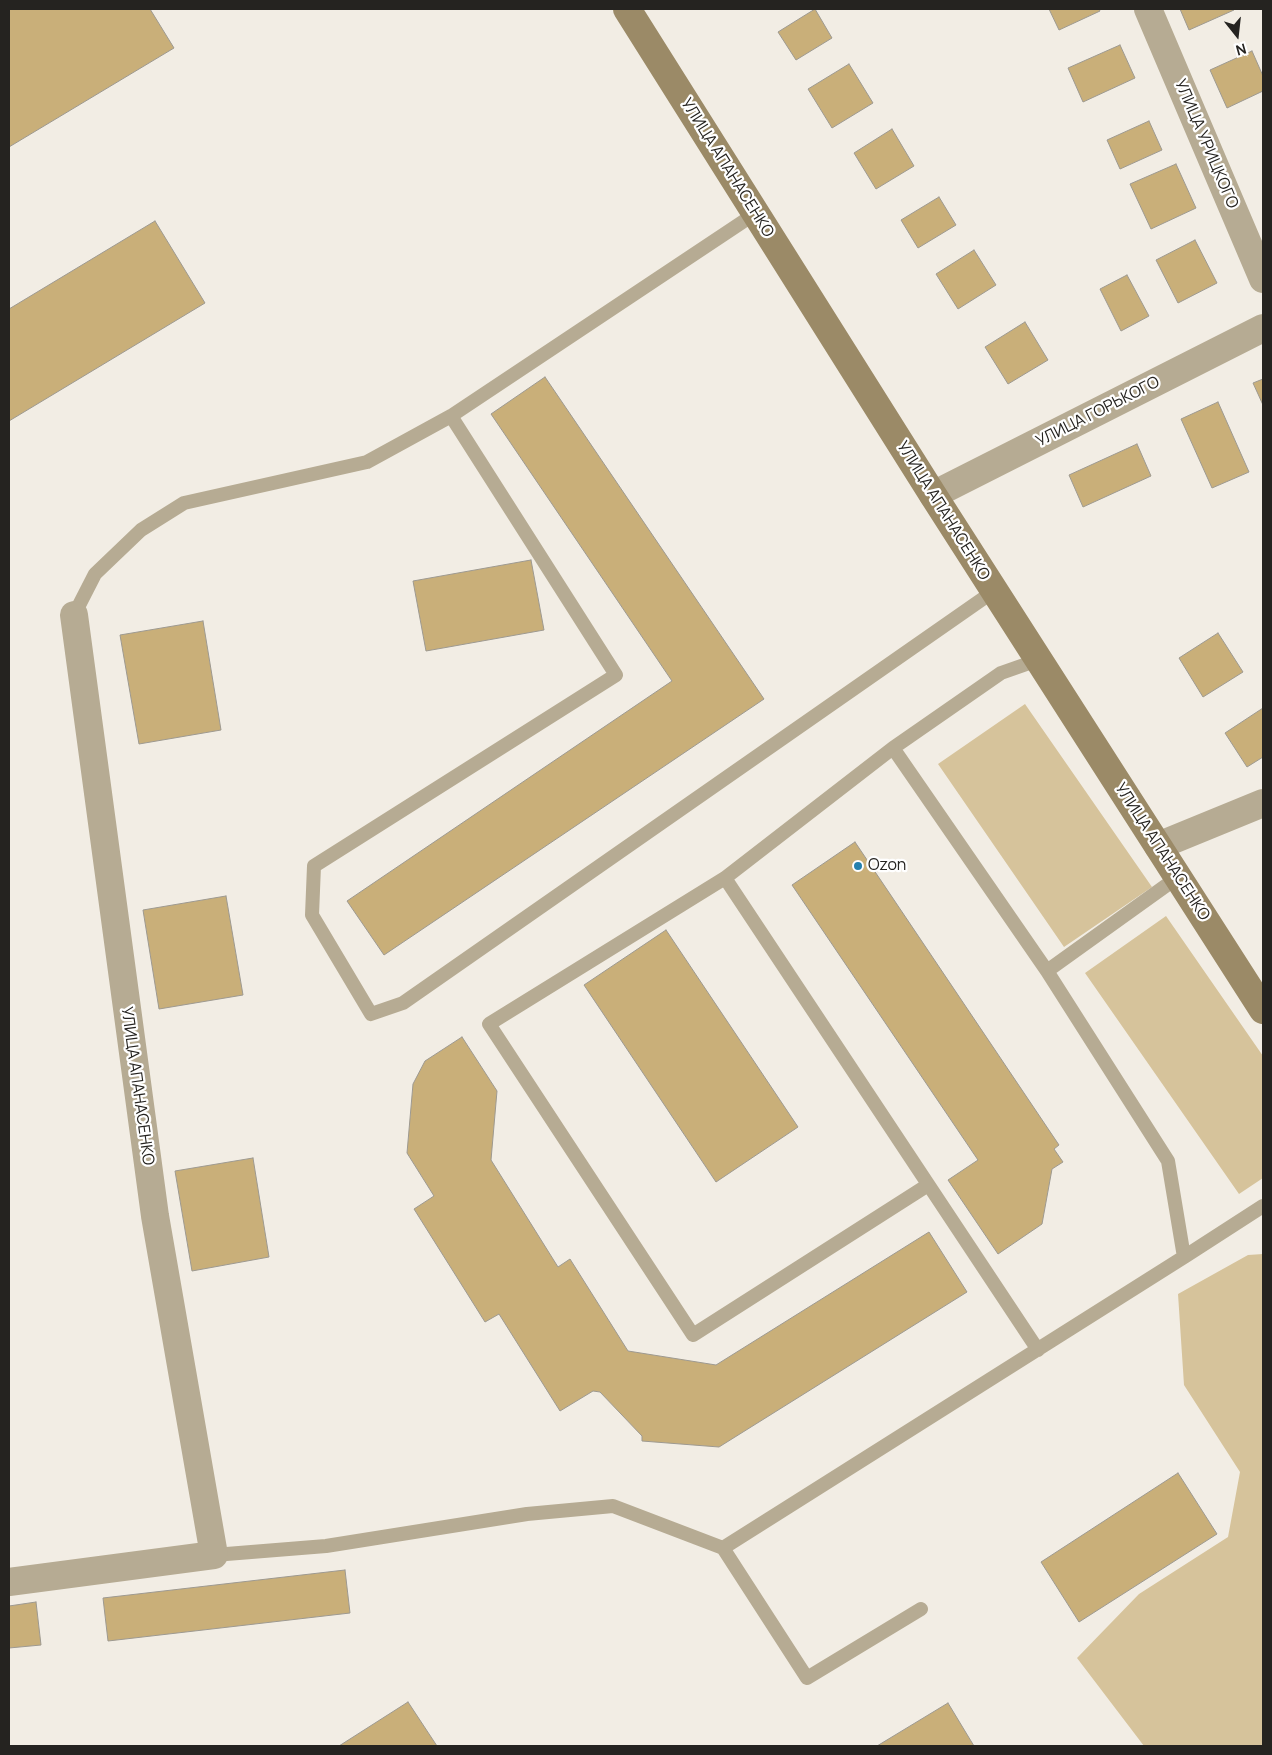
<!DOCTYPE html>
<html>
<head>
<meta charset="utf-8">
<style>
	body { margin:0 }
	#map { position:relative; width:1272px; height:1755px; overflow:hidden; background:#f2ede4; font-family:Manrope,sans-serif }
	canvas { display:block }
	.frame { position:absolute; inset:0; border:10px solid #252320; pointer-events:none }
	.north { position:absolute; left:1212px; top:10px; width:50px; height:50px; -webkit-text-stroke:4px #fff; paint-order:stroke; rotate:164deg; font-size:14px; font-weight:700; line-height:20px; text-align:center; color:#252320 }
	.north::after { content:''; display:block; margin:auto; width:18px; height:22px; background:#252320; clip-path:polygon(50% 0,100% 100%,50% 72%,0 100%) }
</style>
</head>
<body>
<div id="map">
<canvas width="1272" height="1755"></canvas>
<div class="frame"></div>
<div class="north">N</div>
</div>
<script>
const ctx = document.querySelector('canvas').getContext('2d');
ctx.lineJoin = 'round';
function paint(path, color) { ctx.fillStyle = color; ctx.fill(path, 'evenodd'); }
const toPath = rows => new Path2D(rows.map(r => 'M' + r).join(''));
function trace(path, color, width, dash) { ctx.strokeStyle = color; ctx.lineWidth = width; ctx.lineCap = dash ? 'butt' : 'round'; ctx.setLineDash(dash || []); ctx.stroke(path); }
function write(font, color, halo, rows, align = 'center') {
  ctx.font = font + ' Manrope,sans-serif'; ctx.lineWidth = 4.5; ctx.setLineDash([]); ctx.textBaseline = 'middle'; ctx.strokeStyle = halo; ctx.fillStyle = color; for (const [text, x, y, turn = 0] of rows) {
    ctx.save(); ctx.translate(x, y); ctx.rotate((+turn || 0) * Math.PI / 180); ctx.textAlign = isNaN(turn) ? turn : align; if (halo) ctx.strokeText(text, 0, 0); ctx.fillText(text, 0, 0); ctx.restore();
  }
}
const green = toPath([
	[1025,704,1152,887,1064,947,938,764],
	[1166,916,1263,1056,1263,1178,1239,1194,1085,973],
	[1263,1254,1263,1746,1144,1746,1077,1658,1139,1594,1228,1537,1240,1472,1184,1385,1178,1294,1248,1255]
]);
const building = toPath([
	[9,9,150,9,174,48,9,147,9,9],
	[815,9,832,38,796,60,778,32,815,9],
	[1049,9,1099,9,1100,11,1059,30,1049,9],
	[1180,9,1234,9,1234,10,1189,30,1180,9],
	[1120,45,1135,78,1083,102,1068,68,1120,45],
	[1252,51,1263,76,1263,91,1227,108,1210,70,1252,51],
	[849,64,873,103,832,128,808,89,849,64],
	[1149,121,1162,150,1120,169,1107,140,1149,121],
	[892,129,914,166,876,189,854,153,892,129],
	[1176,164,1196,208,1151,229,1130,184,1176,164],
	[939,197,956,225,918,248,901,220,939,197],
	[155,221,205,303,9,421,9,309,155,221],
	[1195,240,1217,283,1178,303,1156,260,1195,240],
	[974,250,996,285,958,309,936,274,974,250],
	[1127,275,1149,316,1121,331,1100,289,1127,275],
	[1025,322,1048,360,1008,384,985,347,1025,322],
	[545,377,764,699,384,955,347,901,672,681,491,414,545,377],
	[1263,379,1263,405,1253,383,1263,379],
	[1218,402,1249,472,1212,488,1181,419,1218,402],
	[1137,444,1151,476,1083,507,1069,475,1137,444],
	[531,560,544,630,426,651,413,581,531,560],
	[203,621,221,730,139,744,120,635,203,621],
	[1218,633,1243,672,1203,697,1179,658,1218,633],
	[1263,708,1263,757,1247,767,1225,733,1263,708],
	[855,842,1059,1145,1054,1149,1063,1162,1052,1169,1042,1224,998,1254,948,1180,978,1160,792,885,855,842],
	[226,896,243,995,159,1009,143,910,226,896],
	[666,930,798,1127,716,1182,584,985,666,930],
	[462,1037,497,1091,491,1160,558,1267,570,1259,628,1351,716,1365,929,1232,967,1292,719,1447,642,1441,642,1436,600,1392,593,1391,560,1411,499,1314,485,1322,414,1209,434,1196,407,1153,413,1084,425,1061,462,1037],
	[253,1158,269,1257,192,1271,175,1171,253,1158],
	[1178,1473,1217,1534,1079,1622,1041,1562,1178,1473],
	[345,1570,350,1613,108,1641,103,1598,345,1570],
	[36,1602,41,1645,9,1648,9,1606,36,1602],
	[408,1702,437,1746,339,1746,408,1702],
	[948,1703,974,1746,877,1746,948,1703]
]);
const service = toPath([
	[451,416,616,675,314,866,312,915,371,1014,403,1003,994,591],
	[74,615,95,574,141,530,184,503,367,462,451,416,756,213],
	[893,748,1047,971,1168,1161,1184,1257,723,1548,807,1678,921,1609],
	[725,878,1038,1350],
	[1047,971,1178,877],
	[928,1185,693,1335,489,1024,725,878,893,748,1001,673,1038,660],
	[1184,1257,1263,1206],
	[214,1555,326,1546,527,1514,613,1506,723,1548]
]);
const minor = toPath([
	[1148,9,1263,279],
	[933,495,1263,328],
	[1158,846,1263,803],
	[9,1582,214,1555,155,1216,74,615]
]);
const secondary = toPath([
	[627,9,933,495,1263,1010]
]);
const markers = [
	[858,866,5,"#2580ad"]
];
const streetNames = [
	["УЛИЦА УРИЦКОГО",1206,144,67],
	["УЛИЦА АПАНАСЕНКО",727,168,58],
	["УЛИЦА ГОРЬКОГО",1098,412,-27],
	["УЛИЦА АПАНАСЕНКО",943,511,58],
	["УЛИЦА АПАНАСЕНКО",1162,852,57],
	["УЛИЦА АПАНАСЕНКО",137,1086,82]
];
const poiNames = [
	["Ozon",868,866]
];
paint(green, '#d6c39b');
paint(building, '#c9af79');
trace(building, '#9d9990', 1);
trace(service, '#b6ab93', 14);
trace(minor, '#b6ab93', 28);
trace(secondary, '#9b8a67', 28);
for (const [x, y, r, color] of markers) { const dot = new Path2D(); dot.arc(x, y, r, 0, 2 * Math.PI); ctx.fillStyle = color; ctx.fill(dot); trace(dot, '#fff', 2); }
write('16px', '#252320', '#fff', streetNames);
write('16px', '#252320', '#fff', poiNames, 'left');
</script>
</body>
</html>
